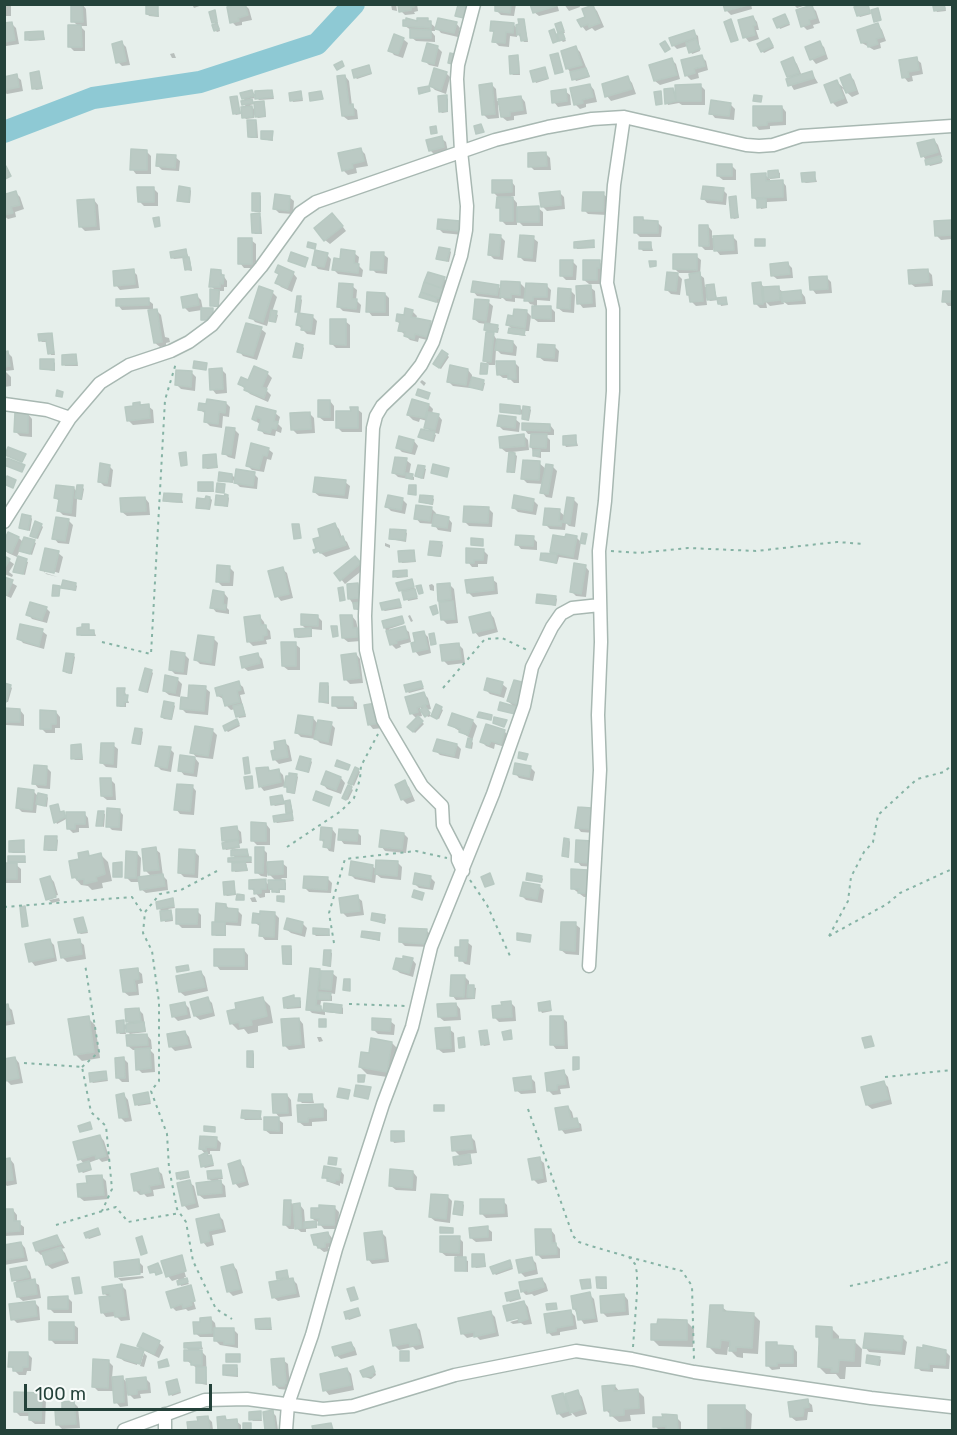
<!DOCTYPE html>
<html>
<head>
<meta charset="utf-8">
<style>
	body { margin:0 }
	#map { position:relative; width:957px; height:1435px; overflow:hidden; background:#e6efeb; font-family:Rubik,sans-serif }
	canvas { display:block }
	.frame { position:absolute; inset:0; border:6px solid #24423a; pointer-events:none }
	.scale { position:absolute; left:24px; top:1384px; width:188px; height:27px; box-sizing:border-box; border:3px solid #24423a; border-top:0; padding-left:8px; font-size:18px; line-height:21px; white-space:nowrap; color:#24423a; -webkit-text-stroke:4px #f7fbf9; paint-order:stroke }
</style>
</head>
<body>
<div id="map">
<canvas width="957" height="1435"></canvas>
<div class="frame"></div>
<div class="scale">100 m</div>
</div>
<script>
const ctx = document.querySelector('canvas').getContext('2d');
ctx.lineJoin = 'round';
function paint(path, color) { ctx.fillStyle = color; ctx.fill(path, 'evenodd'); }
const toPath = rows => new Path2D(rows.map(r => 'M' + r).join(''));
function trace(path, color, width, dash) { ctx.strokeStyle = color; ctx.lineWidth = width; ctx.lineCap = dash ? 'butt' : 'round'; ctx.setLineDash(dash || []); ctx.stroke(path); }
const shadow = toPath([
	[4,4,14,4,11,5,11,16,4,16],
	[82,4,86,9,87,26,80,26,85,31,85,51,74,51,69,46,78,26,73,21],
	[192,4,205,4,194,8],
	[391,4,396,4,397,11,392,10],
	[400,4,417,4,418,11,414,12,415,14,405,15,401,11],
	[497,4,516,4,514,16,501,15,496,10],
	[532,4,557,4,559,11,539,16,534,12],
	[564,4,579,4,580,7,569,11],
	[725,4,751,4,752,9,731,15,727,11],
	[793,4,809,4,797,8],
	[932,4,952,4,945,6,946,11,937,12],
	[157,5,159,17,149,16,148,14],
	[245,5,249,9,252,20,242,22,242,25,236,26,232,22],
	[867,5,871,14,860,17,858,15],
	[593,7,597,11,604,27,595,31,592,28,586,31,582,26],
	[812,7,816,11,820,23,813,25,814,28,807,30,803,26],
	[214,12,218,23,216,24,219,27,220,31,217,32,215,30,217,25,214,22],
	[753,17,757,22,759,30,756,30,759,39,749,42,745,37],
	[787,18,790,25,780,29,779,27],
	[427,20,435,27,435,31,431,31,435,36,435,42,416,41,411,37,411,30,405,26],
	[524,20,528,42,524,42,517,33,517,37,510,36,509,47,499,46,494,41,495,34,491,30,513,24,518,29],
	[11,23,16,28,19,44,6,46,4,44,4,24],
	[456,23,460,28,458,37,441,33,437,28],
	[561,24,565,33,562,33,566,41,563,42,557,36,562,35,559,32],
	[878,25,882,30,886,41,880,43,881,48,874,50,862,43],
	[693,32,698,36,700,51,692,54,688,46,677,49,673,45],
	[43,33,45,40,29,41,27,39],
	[403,39,408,43,403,58,394,55,390,50],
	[771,41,774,48,764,53,762,51],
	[122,43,126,47,130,65,122,66,118,62],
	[819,43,824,47,828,59,816,64,812,59],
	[437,47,442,52,438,67,429,65,424,60],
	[576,48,580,52,590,77,576,81,568,69,563,52],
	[174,53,176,58,172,58,170,54],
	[701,56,706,61,708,70,698,73,699,78,691,80,686,75],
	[517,57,519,59,520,75,513,75,511,73],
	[793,59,797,64,802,76,812,73,818,83,794,90,788,80,791,79,788,76],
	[916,59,921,63,923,74,912,76,913,81,908,82,904,77],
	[672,60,676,64,680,79,660,85,655,81,651,66],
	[369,67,372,74,357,79,355,77],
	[544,68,549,79,536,83,535,81],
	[39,72,43,89,36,90,34,88],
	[446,73,450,77,446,94,435,90,430,85],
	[16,76,21,80,23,91,7,94,4,92,4,78],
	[345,76,349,81,352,106,357,110,358,119,348,120,343,116],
	[850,76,854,80,859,94,852,97,842,88,848,103,837,107,832,102,837,82,847,91],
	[628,78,632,83,636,94,611,101,607,96],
	[492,85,496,89,497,101,521,97,525,102,527,114,514,116,514,120,507,121,502,117,500,104,498,105,499,118,488,119,484,115],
	[590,85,594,90,597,102,586,104,586,107,580,109,575,104],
	[701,86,705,90,705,105,682,105,679,103,668,105,667,103,672,90,677,99],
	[565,91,570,95,571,105,558,107,554,102],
	[252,92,255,98,250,99,252,103,263,103,265,105,266,117,258,118,254,114,254,118,246,119,244,117,247,108,244,104,246,102,243,98],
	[255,104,256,111,250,105],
	[272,92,274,99,259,100,257,98],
	[301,93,303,101,293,102,292,100],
	[236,97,241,114,236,115,234,113],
	[446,97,448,99,448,112,442,113,440,111],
	[731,105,735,109,734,120,715,118,711,113],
	[782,107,786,112,786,125,770,126,770,129,759,130,755,125],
	[256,121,257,123,258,138,251,138,249,137],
	[272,133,273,141,262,139],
	[441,138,446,142,448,152,435,155,430,150],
	[934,140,938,145,942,157,939,157,942,163,930,166,923,156],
	[361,150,365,154,368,166,356,168,357,173,348,175,343,170],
	[146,151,151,156,151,174,136,174,132,169],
	[546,154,550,158,551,170,534,170,530,166],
	[175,157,180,161,179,171,162,170,157,165],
	[731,165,736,170,736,180,723,180,718,176],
	[769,172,778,172,780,173,780,178,770,179,770,182,782,181,786,186,787,201,767,202,767,208,761,209,759,203,754,198,765,175,770,179],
	[814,173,817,182,806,183,804,182],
	[511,181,515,186,515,196,511,196,517,203,517,209,538,208,543,212,543,226,523,226,517,220,517,225,506,225,501,220,501,210,498,207,498,197,493,192],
	[154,189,158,193,158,206,144,206,139,201],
	[190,189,191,191,190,203,181,202,179,200],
	[723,190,727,194,726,205,707,203,703,198],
	[559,192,564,197,565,209,547,211,542,206],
	[4,193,7,195,16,193,20,197,24,209,15,212,16,217,8,219,4,216],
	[259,194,261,196,261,212,255,212,253,210],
	[603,194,608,198,607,215,588,214,584,210],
	[289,197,294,201,293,214,279,213,275,209],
	[735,198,739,218,734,219,732,217],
	[94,200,98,205,100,230,85,231,80,226],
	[259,215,261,217,262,234,255,234,253,232],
	[643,218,646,222,657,222,662,227,661,237,640,237,635,232],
	[337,219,346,231,330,244,325,240],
	[952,222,952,239,941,240,936,235,936,223],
	[459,223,463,227,463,235,443,233,439,229],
	[708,226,712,231,712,238,732,236,737,241,738,254,720,255,716,250,715,243,713,243,713,250,705,250,701,246],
	[501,237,505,241,503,260,494,259,489,254],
	[533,238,538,242,536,262,524,261,519,256],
	[251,240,256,244,256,268,244,268,240,263],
	[593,242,595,248,577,249,576,247],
	[651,244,653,251,643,251,641,249],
	[449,250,451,252,449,262,438,259],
	[186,251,190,260,192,271,187,270,184,258,174,259,172,257],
	[354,253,359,257,358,265,363,270,362,277,338,274,334,270,342,260],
	[383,254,388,258,387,274,376,273,372,269],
	[327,255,331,259,329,271,318,269,314,264],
	[696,256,701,260,700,275,704,278,705,287,714,286,717,299,726,299,728,305,721,306,719,300,710,301,706,297,707,305,696,306,691,301,688,294,691,281,691,273,679,273,674,268],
	[572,261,577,266,576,280,566,280,561,275],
	[599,262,604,266,604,272,601,272,601,284,589,284,584,280],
	[788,264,792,268,793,278,777,279,772,275],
	[927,270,932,275,933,286,915,287,910,283],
	[133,271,137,275,139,288,120,290,116,285],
	[221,272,227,281,227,287,224,287,224,291,220,291,219,307,214,307,212,305,216,291,211,286],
	[277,272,293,273,297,278,292,292,281,287,277,283,280,275],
	[677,274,682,279,680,295,671,294,667,290],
	[827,278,831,282,832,293,816,294,812,289],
	[444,279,448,283,445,302,439,300,438,303,423,298,428,296,423,291],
	[520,283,527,290,546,285,551,290,550,301,537,300,537,308,551,308,555,312,555,322,538,322,533,318,534,305,530,304,526,299,515,298,515,302,506,301,502,297,501,299,477,296,473,291,498,286,502,290],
	[761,284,766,289,778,288,784,293,801,292,805,297,806,304,788,305,783,301,784,304,770,306,766,302,767,308,760,308,756,304],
	[352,286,357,290,356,300,361,305,360,313,343,311,338,306],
	[590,287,595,291,596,307,583,308,579,303],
	[570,290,575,295,574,313,563,312,558,308],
	[272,292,277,297,272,312,278,315,276,323,269,319,267,326,255,322,251,317],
	[944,292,952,293,952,306,948,306,944,301],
	[385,294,389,298,389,316,372,316,368,311],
	[197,296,201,300,203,310,214,312,214,318,209,318,209,321,202,319,202,310,189,312,184,307],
	[300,298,302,300,300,315,312,316,317,321,315,335,307,334,298,325,299,313,296,311],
	[148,300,153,304,153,311,156,310,161,315,165,337,169,338,170,342,166,343,166,346,160,347,155,343,150,309,122,310,118,305],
	[488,302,493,306,490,325,499,328,498,333,491,331,497,340,513,342,517,347,516,356,501,354,496,349,495,365,489,365,484,360,490,334,486,329,486,324,479,323,474,319],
	[412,311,417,316,416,319,430,322,434,327,431,341,419,338,418,342,410,340,400,330,401,325,397,321],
	[527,312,531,316,529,331,523,331,526,336,511,334,510,333,513,330,508,325,514,317],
	[345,321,350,325,350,348,336,348,332,344],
	[261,329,266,333,257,360,243,356,239,351],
	[51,335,55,355,51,355,48,342,42,342,40,340],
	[302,346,304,348,302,359,296,358,295,356],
	[554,346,559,351,558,362,544,361,539,357],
	[4,353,8,353,12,357,14,370,5,371,11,377,11,386,4,387],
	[447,355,449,357,441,369,436,366],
	[76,356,78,366,65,366,64,364],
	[53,361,55,363,55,371,42,369],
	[515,363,519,367,519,383,514,383,509,378,503,378,498,374],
	[222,370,226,374,227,393,216,394,212,389],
	[468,370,472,375,472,378,485,383,483,391,470,386,470,388,453,386,448,381],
	[192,373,196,377,195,391,181,389,177,385],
	[267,373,272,378,266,390,271,395,268,402,250,394,239,383,248,382],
	[422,380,426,383,424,386,420,382],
	[330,401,334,406,334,421,324,421,319,417],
	[226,403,230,407,229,417,223,416,222,428,210,426,205,421,206,414,199,409],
	[140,404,143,407,148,406,153,410,154,423,133,425,128,420,135,407],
	[429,405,433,409,432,414,438,415,442,420,439,434,432,432,436,435,434,442,420,437,432,433,426,427,427,421,420,419,419,422,413,420,408,415],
	[257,408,275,413,280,417,278,424,282,428,281,433,276,431,275,436,264,434,260,429,261,425,253,419],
	[520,408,524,412,529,408,531,410,529,421,523,419,524,415,501,411],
	[357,409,362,413,362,432,342,432,337,427],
	[28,414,32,419,32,437,20,436,16,432],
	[310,414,314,418,315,433,297,434,292,429],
	[515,419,520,423,519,432,503,430,499,426],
	[550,425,554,430,554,435,545,435,550,440,550,452,541,452,541,458,536,457,531,447,532,434,528,434,524,429],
	[234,429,239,434,235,459,228,457,224,453],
	[524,436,528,440,529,450,512,452,517,456,515,473,511,473,509,471,510,452,506,452,501,448],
	[575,436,578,446,566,447,565,445],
	[414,441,418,446,415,455,402,452,397,447],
	[268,449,273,453,271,460,267,459,264,472,252,470,247,465],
	[215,456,218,468,207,469,205,467],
	[406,460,411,464,409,475,414,477,414,480,398,477,393,472],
	[539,463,546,469,553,467,557,471,552,498,546,497,542,492,543,484,527,483,523,479],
	[109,466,113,470,111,487,104,486,100,482],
	[424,468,426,469,424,479,419,478,417,476],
	[254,474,258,478,257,489,240,487,233,480,233,483,220,480,232,475,236,479],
	[345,482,350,486,348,499,319,496,314,492],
	[212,484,214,492,201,492,199,490],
	[82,487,84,489,82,500,77,499,76,517,63,515,59,511,60,502,56,498,74,488,77,492],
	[181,495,183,503,167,502,165,500],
	[227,496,229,498,228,507,217,505],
	[145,498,149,503,150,515,127,516,122,512],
	[210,498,212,500,210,510,198,507],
	[432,498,434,499,433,505,420,502],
	[402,499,407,504,405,514,391,511,387,507],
	[533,500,538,505,536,515,518,512,513,507],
	[574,500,578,504,575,527,569,526,566,523,565,530,550,529,545,524,559,511,566,517],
	[431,508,436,513,435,516,448,518,452,523,451,532,438,530,434,524,420,523,416,518],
	[488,508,493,513,492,527,469,526,465,522],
	[31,517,32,519,30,531,23,529,21,528],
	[68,520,73,525,69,544,58,543,54,538],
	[41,525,43,527,38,539,33,537,32,536],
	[335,525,339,529,342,538,347,542,350,549,326,557,318,551,322,538],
	[405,532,407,533,406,542,390,539],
	[9,534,19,538,24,543,34,542,36,543,32,555,20,549,17,557,8,553,4,550],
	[533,538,537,542,537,550,521,549,517,544],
	[577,538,581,542,578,560,559,557,557,564,542,559,556,556,552,552],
	[385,543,390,545,390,548,385,546],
	[441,543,443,545,441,557,432,556,430,554],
	[483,550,488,555,487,564,478,564,478,567,472,567,468,562],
	[413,552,416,562,402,563,401,561],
	[58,553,63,557,59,573,45,569,45,573,58,577,46,574,42,569],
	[4,557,14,564,9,572,13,575,12,577,4,574],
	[19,558,28,562,25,575,15,571],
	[359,562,364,569,345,584,336,573],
	[585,566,589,571,586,597,576,596,572,592],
	[230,568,234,572,233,586,222,586,217,581],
	[282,569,287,573,293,598,281,601,277,596],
	[406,571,408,577,397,578,395,576],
	[4,578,17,586,11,598,4,595],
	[492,579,497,583,498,594,473,597,468,592],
	[411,580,415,589,413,589,418,599,408,601,404,592,400,591],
	[75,584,77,586,76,591,63,588],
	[357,584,362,589,363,610,357,610,349,598],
	[432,584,434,586,434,591,430,590,429,585],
	[449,584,454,589,458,623,447,624,442,619,443,603,440,600],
	[224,593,228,598,227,608,229,610,229,614,216,612,212,607],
	[555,597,557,599,556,606,538,602],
	[399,601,402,608,385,611,383,610],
	[46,608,50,612,47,623,32,619,28,614],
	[490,613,494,618,498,632,479,637,475,632],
	[410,615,413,621,411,622,408,616],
	[317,616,322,621,322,630,312,629,312,637,298,638,296,636,307,630,302,625],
	[352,616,356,621,361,641,348,642,343,638],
	[260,617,264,622,265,626,270,631,271,639,266,640,267,644,253,646,248,641],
	[401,618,404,624,389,629,390,631,404,628,409,632,411,642,400,645,401,647,396,649,391,644,385,628],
	[88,625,90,631,94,631,96,636,81,636,79,634],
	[42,631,47,635,44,649,23,643,19,638],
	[423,632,428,637,431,653,419,656,415,651],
	[214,639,218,643,215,666,200,664,196,660],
	[295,644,300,648,300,670,288,670,283,666],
	[459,645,463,649,465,663,448,665,443,660],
	[184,654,189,659,187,675,175,674,170,669],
	[257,654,262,659,264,668,248,671,243,667],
	[356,654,360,659,363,683,350,684,346,680],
	[73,655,75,657,72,674,66,673,65,671],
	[151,671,153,673,148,693,142,691,141,689],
	[177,679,182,684,180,697,169,695,164,691],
	[420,682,424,689,409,693,407,691],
	[514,682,523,709,513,706,518,710,517,715,500,709,515,708,508,701],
	[238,683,243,687,245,694,240,695,246,717,239,718,235,709,231,710,226,705,225,700,218,696,217,689],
	[327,684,329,686,329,704,323,703,321,702],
	[502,684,507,688,504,698,490,694,485,689],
	[10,686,12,688,8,702,4,702,4,687],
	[205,688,210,692,208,715,186,713,182,709],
	[124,689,129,703,126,703,126,707,120,707,118,705],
	[424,694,428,698,431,709,427,710,431,716,428,717,420,707,422,716,417,717,424,724,415,733,409,727,417,719,411,713],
	[352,698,357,703,357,709,338,709,334,705],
	[173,704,175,706,172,720,164,719,162,717],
	[366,706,383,728,373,729,369,724],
	[437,706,443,710,439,719,434,717],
	[4,709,20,710,24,715,24,726,6,725],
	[56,712,60,717,60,728,55,728,55,733,46,733,41,728],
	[313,718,318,724,331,724,335,728,332,746,320,743,316,739,301,737,296,732],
	[473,721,477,726,472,741,473,743,472,749,467,747,470,738,450,725],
	[238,722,240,726,228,732,226,730],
	[141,730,143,732,141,745,136,744,134,742],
	[212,730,217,735,213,759,196,757,192,752],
	[504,731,509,736,505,747,495,744,494,749,486,746,482,742],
	[284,742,289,746,292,761,279,764,274,759],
	[81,745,83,760,75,760,73,758],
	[113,745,118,749,117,768,106,767,101,762],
	[457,745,461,749,459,759,440,755,435,750],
	[170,749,174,753,171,772,161,770,157,766],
	[195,758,199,763,197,777,184,775,180,770],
	[310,760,312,762,309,773,298,768],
	[47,768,51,772,50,789,38,788,34,783],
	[268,768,271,772,279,771,283,775,285,786,264,791,260,786],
	[531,768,535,772,533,781,519,778,515,773],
	[358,770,360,772,354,786,350,783],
	[327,773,341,778,345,783,341,794,327,789,323,784],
	[296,775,298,777,295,794,290,793,286,787],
	[111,780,115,784,116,800,107,800,102,796],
	[404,782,409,787,415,801,407,804,402,799],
	[192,786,196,791,194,815,180,814,176,809],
	[349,787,353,790,348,800,346,799],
	[34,792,39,797,47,796,48,798,47,807,37,803,36,813,22,812,17,807],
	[282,796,284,803,290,802,291,804,293,813,290,814,294,821,277,823,275,821,291,815,288,812,287,804,275,806,273,804],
	[57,806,61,813,63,813,68,817,84,813,88,818,89,828,79,828,79,832,73,833,68,828,68,818,57,824,56,822],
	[119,810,123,815,122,831,112,830,108,826],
	[591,810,594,833,581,832,577,827],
	[103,813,105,814,104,827,98,825],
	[266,824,270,829,270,845,257,845,252,840],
	[236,828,241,832,242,843,239,844,240,848,233,849,233,852,247,851,248,853,252,863,246,863,248,871,235,872,233,863,230,862,236,859,233,855,232,849,226,850,225,848,227,844,224,841],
	[332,829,336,834,334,852,329,851,321,839],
	[357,832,361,836,361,845,344,844,340,839],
	[404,834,408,838,406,853,385,851,381,846],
	[56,838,58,840,57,851,48,851,46,849],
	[569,840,570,842,569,858,564,856],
	[23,842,25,853,13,853,11,852],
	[578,842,595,867,581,866,577,861],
	[155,849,160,853,163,876,167,880,168,890,146,893,141,889,140,882,131,882,126,877,137,853,141,858,140,879,152,877,146,871],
	[263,849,267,853,267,863,282,863,287,867,287,878,281,878,286,883,286,890,280,890,280,893,276,893,274,890,270,890,270,893,265,893,265,897,260,898,251,888,265,881,270,886,276,881,267,872,267,877,261,876,256,872],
	[194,851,199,856,198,878,184,877,180,873],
	[87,853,92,857,101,855,108,862,112,881,102,883,103,888,92,890,88,886,81,885,74,877,81,860],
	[24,857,26,863,14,863,21,869,21,883,4,883,4,864,13,865,10,861],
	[398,863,402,867,401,880,381,878,376,874,375,883,355,879,351,875,372,866,377,870],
	[587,871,592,876,591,897,584,897,572,888],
	[50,877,54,882,58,895,48,898,48,900,47,899],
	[430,877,435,882,433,890,419,888,414,883],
	[541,877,543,879,542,883,527,879],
	[327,878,332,883,331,893,309,892,305,888],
	[234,883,236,895,227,896,225,894],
	[539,886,544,890,542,903,526,900,522,896],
	[255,897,257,902,252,902,250,898],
	[357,897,362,901,364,915,347,917,342,912],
	[59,898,60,901,52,903,49,900],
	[172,900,175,908,168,909,172,913,173,921,165,922,161,910,159,909],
	[226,905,230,910,237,910,242,915,241,926,226,925,226,936,216,936,214,934,220,923,216,920],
	[197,911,201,915,201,928,182,928,177,923],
	[275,914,279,918,278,940,265,940,261,935,261,927,254,922],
	[384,917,386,919,385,924,372,920],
	[83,918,88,933,81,934,79,933],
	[302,923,307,928,305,937,291,933,286,929],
	[575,924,580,928,579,955,566,954,561,950],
	[328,930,330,936,316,936,314,934],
	[427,931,431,935,430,947,405,946,400,941],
	[379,934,380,941,363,937],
	[49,940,54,945,57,961,35,966,31,961],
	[79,941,84,945,86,959,67,962,62,957],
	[467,942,472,946,470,965,465,964,456,955],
	[290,947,292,949,292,965,286,965,284,963],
	[244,950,248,955,248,970,220,970,216,965],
	[330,952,332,953,331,967,326,966,324,965],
	[412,959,416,964,413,977,400,973,395,969],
	[137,970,142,974,143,983,138,984,139,995,129,996,124,992],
	[319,970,332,973,337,977,335,994,329,993,332,996,332,1001,321,1001,320,1007,324,1011,342,1007,343,1008,343,1014,325,1012,325,1015,312,1013,308,1009],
	[201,972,205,977,208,991,185,996,180,992],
	[465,977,469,981,469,986,476,988,475,999,456,1000,452,995],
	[293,997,301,1001,301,1008,287,1009,285,1007],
	[208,999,212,1003,215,1016,200,1020,195,1016],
	[263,999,270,1006,273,1023,258,1026,258,1032,248,1034,244,1029,238,1030,231,1023,238,1010],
	[511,1003,515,1007,516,1021,499,1022,495,1018,503,1007],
	[549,1003,552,1011,542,1013,541,1011],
	[185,1004,189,1008,191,1018,178,1021,173,1016],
	[456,1004,460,1009,461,1020,444,1021,439,1017],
	[4,1006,7,1006,12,1010,15,1024,4,1026],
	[139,1010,143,1014,146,1032,130,1034,125,1029,126,1034,120,1034,118,1032,123,1022,125,1025,130,1025,128,1022],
	[88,1018,95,1025,100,1058,82,1061,75,1054],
	[563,1018,567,1022,568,1049,556,1049,552,1044],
	[299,1019,303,1024,305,1048,289,1050,284,1045],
	[390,1021,395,1025,394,1035,378,1034,373,1029],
	[449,1029,454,1033,455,1052,443,1053,438,1049],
	[185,1032,189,1037,192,1048,175,1051,171,1047],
	[486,1032,490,1045,484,1046,482,1044],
	[147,1035,151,1040,152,1049,149,1049,154,1054,155,1072,142,1073,138,1069,137,1050,133,1050,128,1046],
	[317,1037,321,1037,323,1041,319,1042],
	[392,1043,399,1050,394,1078,367,1074,360,1067,370,1055],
	[253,1052,254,1054,254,1068,250,1068,248,1067],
	[15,1058,19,1063,23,1083,11,1085,6,1080],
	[124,1059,128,1063,129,1082,122,1082,117,1077],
	[105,1072,108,1081,93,1083,91,1081],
	[564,1072,568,1077,570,1088,560,1089,561,1094,553,1095,548,1090],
	[530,1077,535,1082,536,1093,521,1094,516,1090],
	[884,1083,888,1087,892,1104,872,1109,867,1105],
	[147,1093,151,1104,138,1106,137,1104],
	[124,1095,128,1100,132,1121,125,1122,121,1118],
	[287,1095,291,1100,292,1116,279,1117,275,1112],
	[312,1095,314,1103,302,1103,300,1101],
	[322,1105,327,1110,327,1121,312,1122,312,1126,304,1126,299,1122],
	[568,1107,572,1112,574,1120,581,1124,582,1131,565,1134,561,1129],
	[260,1113,262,1120,245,1120,243,1118],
	[278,1119,283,1123,283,1134,270,1134,265,1130],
	[403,1132,405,1142,394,1143,393,1141],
	[100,1136,104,1141,110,1160,102,1162,99,1159,88,1163,92,1170,83,1173,81,1171,84,1164,80,1159],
	[471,1137,475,1141,477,1153,467,1154,471,1158,472,1164,458,1166,456,1164,461,1157,454,1150],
	[216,1138,221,1143,220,1151,210,1151,210,1154,208,1154,209,1157,212,1159,214,1166,205,1168,203,1166,206,1155,201,1149],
	[10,1159,14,1164,17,1184,7,1186,4,1183,4,1160],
	[539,1159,544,1163,547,1182,538,1184,533,1179],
	[240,1162,244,1167,249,1185,239,1188,235,1183],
	[157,1170,162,1174,165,1188,153,1190,154,1196,147,1197,144,1194,140,1195,136,1191],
	[340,1170,344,1175,343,1184,340,1183,340,1186,329,1182,324,1177],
	[220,1171,223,1179,218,1179,225,1186,226,1197,204,1199,199,1195,213,1182,209,1179],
	[413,1172,417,1177,416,1191,396,1190,391,1186],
	[188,1173,190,1178,180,1180,178,1178],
	[102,1177,106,1181,108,1199,84,1201,79,1197,88,1184],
	[189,1182,194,1186,199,1207,188,1210,184,1205],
	[448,1197,452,1201,450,1223,435,1221,430,1217],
	[503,1201,507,1205,508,1217,486,1218,481,1213],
	[290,1202,294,1205,300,1205,304,1210,305,1223,316,1222,312,1218,334,1207,339,1212,338,1229,324,1229,317,1221,317,1228,306,1229,306,1232,301,1232,294,1226,294,1229,289,1229,285,1225],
	[462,1203,464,1205,463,1216,456,1215,455,1213],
	[13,1210,17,1215,17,1222,24,1227,24,1235,4,1236,4,1211],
	[219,1216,223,1220,226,1232,212,1235,214,1245,207,1247,203,1242,198,1220],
	[487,1228,492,1232,492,1241,476,1242,471,1238],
	[98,1230,101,1235,89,1239,87,1237],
	[551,1230,555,1235,556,1245,560,1249,560,1258,542,1259,537,1254],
	[381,1232,386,1237,389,1262,372,1264,368,1259],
	[328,1233,332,1238,334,1246,328,1247,329,1251,324,1252,315,1245],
	[57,1236,65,1248,61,1249,65,1253,69,1263,52,1269,47,1265,44,1254,41,1255,37,1251],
	[459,1238,463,1242,463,1259,468,1261,468,1272,457,1270,457,1256,446,1256,441,1252],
	[21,1243,25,1248,28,1261,4,1265,4,1246],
	[484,1255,486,1267,476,1268,474,1266],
	[181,1257,184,1260,181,1260,186,1277,184,1277,189,1284,181,1286,178,1279,172,1281,168,1276,163,1262],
	[531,1258,536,1263,538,1274,525,1277,520,1272],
	[138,1261,143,1266,143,1273,118,1275,118,1278,143,1276,144,1278,121,1281,116,1276],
	[510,1262,513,1269,496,1275,494,1273],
	[233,1265,237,1270,243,1293,233,1296,229,1292,223,1268],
	[26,1267,30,1272,32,1281,39,1285,41,1298,23,1301,18,1297,18,1283,14,1280],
	[287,1272,290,1280,293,1280,297,1284,300,1297,278,1301,273,1297,282,1282,278,1278],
	[606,1278,607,1289,600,1289,598,1287],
	[542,1279,546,1284,548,1291,534,1296,532,1294,526,1295,522,1291],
	[122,1286,126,1290,130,1320,121,1321,116,1316,106,1317,102,1312,109,1298,104,1293],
	[190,1287,193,1290,190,1290,196,1309,188,1311,186,1309,176,1311,172,1307],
	[518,1291,521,1299,510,1302,508,1300],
	[589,1294,594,1299,598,1322,584,1324,574,1309],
	[624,1295,628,1300,629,1315,607,1317,602,1312],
	[68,1298,72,1302,72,1313,54,1313,50,1309],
	[34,1302,39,1307,40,1320,17,1323,13,1319],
	[524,1302,528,1307,532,1324,524,1325,521,1323,513,1324,510,1322,525,1318,525,1315,509,1319,509,1321,505,1307],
	[722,1307,728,1312,753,1314,760,1321,758,1354,743,1353,743,1358,737,1357,730,1350,731,1347,728,1347,727,1355,716,1354,709,1347],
	[358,1310,361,1316,349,1320,347,1318],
	[570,1311,575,1316,577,1329,560,1332,560,1335,552,1336,548,1332],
	[491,1313,495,1317,499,1336,480,1340,476,1336,467,1338,463,1334],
	[211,1319,215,1323,216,1329,233,1329,238,1334,238,1348,220,1345,216,1341,216,1337,200,1337,195,1333],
	[269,1319,272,1330,259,1330,257,1329],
	[687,1322,694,1329,693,1347,659,1346,652,1339],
	[73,1324,78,1328,78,1344,55,1344,51,1340],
	[416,1326,420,1330,424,1348,416,1350,413,1347,399,1350,395,1346],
	[832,1329,839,1336,839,1341,855,1342,862,1349,861,1367,846,1367,845,1379,840,1379,836,1374,826,1374,819,1367,820,1339,817,1336],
	[143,1335,159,1343,164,1347,159,1358,143,1350,138,1346],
	[902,1337,907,1342,905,1355,869,1352,865,1347],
	[351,1343,355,1348,357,1355,341,1359,336,1355],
	[776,1343,779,1347,793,1347,797,1352,797,1367,780,1367,780,1369,772,1370,767,1365],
	[201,1344,203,1349,199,1349,206,1356,207,1385,197,1383,198,1369,186,1360,190,1352,186,1347],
	[141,1352,137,1365,124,1361,119,1357,143,1352],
	[946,1352,950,1356,949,1369,933,1368,933,1372,921,1371,917,1367],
	[27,1353,32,1358,31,1371,27,1371,26,1375,19,1375,10,1366],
	[144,1353,147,1356,144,1367,140,1366],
	[879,1358,881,1360,880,1366,868,1363],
	[283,1360,288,1364,290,1387,288,1390,279,1389,274,1384],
	[108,1361,113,1366,112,1378,122,1377,128,1384,146,1379,150,1383,151,1393,140,1394,141,1398,134,1399,127,1392,128,1406,120,1407,116,1402,115,1391,98,1391,94,1387],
	[236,1367,238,1368,238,1377,226,1376,224,1374],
	[347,1369,351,1374,354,1390,329,1395,325,1390],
	[374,1369,376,1375,371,1379,365,1377],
	[176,1381,181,1393,172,1396,171,1394],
	[615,1386,620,1392,637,1390,644,1397,645,1414,630,1415,631,1421,619,1422,613,1417,606,1410,604,1387],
	[578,1392,582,1397,587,1414,576,1417,570,1411,572,1415,563,1418,558,1413,563,1394,568,1400],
	[41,1394,46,1399,45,1424,35,1424,30,1420,30,1416,20,1416,16,1412],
	[807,1401,812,1405,813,1412,808,1412,807,1420,796,1421,791,1417],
	[74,1403,78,1407,80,1428,62,1429,58,1425,64,1411],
	[710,1406,744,1407,752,1414,751,1430,710,1430],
	[272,1412,276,1416,278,1430,267,1430,264,1413],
	[260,1413,262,1421,253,1421,251,1419],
	[670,1416,676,1417,681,1422,681,1430,659,1430,655,1426,654,1418],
	[207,1417,212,1422,213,1430,190,1430,189,1423,199,1422],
	[225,1418,229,1422,236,1421,241,1425,241,1430,219,1430,218,1419]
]);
const river = toPath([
	[4,132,93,98,200,82,317,44,354,4]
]);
const building = toPath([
	[71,4,82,4,83,22,71,22,71,4],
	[158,4,158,16,146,14,146,5,158,4],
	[238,4,245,4,248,15,238,18,239,21,230,23,227,7,238,4],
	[398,4,414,4,414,7,411,7,411,10,399,12,398,4],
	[495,4,511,4,510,13,495,11,495,4],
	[530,4,555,4,556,6,533,13,530,4],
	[723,4,748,4,748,5,725,11,723,4],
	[863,4,868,4,870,13,857,16,854,7,863,4],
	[944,4,945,9,934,11,933,6,944,4],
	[458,5,466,7,464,18,455,16,458,5],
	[593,5,600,23,589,27,588,24,581,27,577,20,585,17,582,9,593,5],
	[812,5,816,18,809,20,810,24,801,27,796,10,812,5],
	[878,8,881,20,874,22,871,10,878,8],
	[215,10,217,21,212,23,209,12,215,10],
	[785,14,789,23,777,28,773,19,785,14],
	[753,16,756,25,753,26,755,35,743,38,738,20,753,16],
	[406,18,417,21,417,18,428,18,428,21,431,21,431,28,403,26,403,20,406,20,406,18],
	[438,18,457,22,454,33,435,29,438,18],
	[518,19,524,19,527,40,521,41,520,34,517,35,516,25,519,24,518,19],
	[731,19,738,40,731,42,724,22,731,19],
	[491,21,514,23,513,33,506,32,505,43,492,42,494,31,490,31,491,21],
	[12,22,15,40,4,42,4,23,12,22],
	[561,22,564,31,558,33,555,24,561,22],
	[217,23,219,29,214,31,212,25,217,23],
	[878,23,883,37,876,39,878,44,868,47,867,42,861,43,857,30,878,23],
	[68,25,81,25,82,47,68,47,68,25],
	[410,29,431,30,431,38,410,38,410,29],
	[554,29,558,41,553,43,549,31,554,29],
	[694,30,696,37,672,46,669,38,694,30],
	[43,31,44,39,25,40,25,32,43,31],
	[563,33,565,39,559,41,557,34,563,33],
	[394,34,404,38,398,54,388,51,394,34],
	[769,38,773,46,761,52,757,44,769,38],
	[696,39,700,49,689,53,686,43,696,39],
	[122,41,126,61,116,63,112,44,122,41],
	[665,41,670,49,665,52,660,44,665,41],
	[820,41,825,54,810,60,805,47,820,41],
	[427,43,438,46,434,64,422,61,427,43],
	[576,46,582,65,566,69,561,51,576,46],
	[450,53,454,54,453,64,448,63,450,53],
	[558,53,563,72,555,74,550,55,558,53],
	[518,55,519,73,510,74,509,56,518,55],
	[702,55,705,66,694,69,695,73,685,76,681,60,702,55],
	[793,57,799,73,787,77,781,62,793,57],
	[917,57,919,70,908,72,909,77,902,78,899,60,917,57],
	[672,58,677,75,654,81,649,65,672,58],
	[342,61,344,66,337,70,334,65,342,61],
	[369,65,371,73,354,78,352,70,369,65],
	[545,67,548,78,533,82,530,71,545,67],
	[434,68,447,72,441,90,429,86,434,68],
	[586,68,589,76,572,80,570,72,586,68],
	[39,71,42,88,32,89,30,73,39,71],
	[812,71,814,78,788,86,786,79,812,71],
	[17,74,19,87,4,90,4,77,17,74],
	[850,74,856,90,846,93,840,78,850,74],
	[345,75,349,105,353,104,354,115,342,116,337,76,345,75],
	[628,76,632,89,605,97,602,84,628,76],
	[837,80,844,98,831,103,824,85,837,80],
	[492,83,495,114,482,115,479,85,492,83],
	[590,84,593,97,582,100,583,103,574,105,570,88,590,84],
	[701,84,701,101,676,101,675,85,701,84],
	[429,86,430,91,419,94,418,88,429,86],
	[673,88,676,101,665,104,664,89,673,88],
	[566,89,567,101,552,103,551,91,566,89],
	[252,90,254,96,242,99,240,93,252,90],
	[272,90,273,97,255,99,255,91,272,90],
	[301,91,302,99,290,101,289,93,301,91],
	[321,91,323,99,310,101,309,93,321,91],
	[661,91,662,104,656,105,654,92,661,91],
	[447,95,447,111,439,112,438,96,447,95],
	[754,95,762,96,761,102,753,101,754,95],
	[237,96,240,113,233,114,230,97,237,96],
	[521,96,523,110,510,112,510,116,501,117,498,99,521,96],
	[252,99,253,103,242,105,241,101,252,99],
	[711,100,731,103,729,116,709,114,711,100],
	[264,101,265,116,255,117,254,102,264,101],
	[252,106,253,117,242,118,241,107,252,106],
	[753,106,782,106,782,121,767,122,767,125,753,126,753,106],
	[247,120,256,120,256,137,248,137,247,120],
	[481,124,484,132,476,134,474,126,481,124],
	[436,126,437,133,431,134,430,127,436,126],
	[261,131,273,131,272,140,261,139,261,131],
	[442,136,444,147,429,151,426,140,442,136],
	[934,139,938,152,921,157,917,143,934,139],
	[361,148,364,161,352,164,353,168,342,171,338,153,361,148],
	[131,149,147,150,147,170,130,170,131,149],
	[546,152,547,166,528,167,528,153,546,152],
	[157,154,176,155,175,168,156,166,157,154],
	[940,156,942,161,926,165,925,160,940,156],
	[717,164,732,164,732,176,717,176,717,164],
	[4,166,6,166,11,176,5,179,4,166],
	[778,170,779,177,768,178,768,171,778,170],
	[815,172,815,181,802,182,801,173,815,172],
	[766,173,766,181,783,180,783,197,752,198,751,174,766,173],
	[492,180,512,180,512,192,492,193,492,180],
	[179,186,190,188,189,202,177,201,179,186],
	[703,186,724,188,722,201,701,199,703,186],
	[137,187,154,187,154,202,138,202,137,187],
	[4,191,6,194,16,191,20,205,11,207,13,213,4,215,4,191],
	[560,191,561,205,541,207,539,193,560,191],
	[583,192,604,192,603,211,582,211,583,192],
	[252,193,260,193,260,211,252,211,252,193],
	[275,194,290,196,289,211,273,209,275,194],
	[736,196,738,217,731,218,729,197,736,196],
	[497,197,513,197,513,221,500,221,500,208,496,208,497,197],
	[94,199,96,226,79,227,77,200,94,199],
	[757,199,766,199,766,207,757,208,757,199],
	[539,206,539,222,517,222,517,207,539,206],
	[260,213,260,233,252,233,251,214,260,213],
	[332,213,343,226,324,241,314,228,332,213],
	[159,217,160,226,155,227,153,218,159,217],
	[634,217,643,217,643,220,658,221,658,233,634,233,634,217],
	[438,219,460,221,459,231,437,229,438,219],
	[952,220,952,235,935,236,934,221,952,220],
	[699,225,708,225,709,246,699,246,699,225],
	[490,234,501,235,499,256,488,255,490,234],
	[520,235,534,236,532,258,518,257,520,235],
	[733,235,734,250,714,251,713,236,733,235],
	[238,238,252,238,252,264,238,264,238,238],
	[755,239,765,239,765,246,755,246,755,239],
	[594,240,594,247,574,248,574,242,594,240],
	[308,242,316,244,315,249,307,247,308,242],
	[639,242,651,242,651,249,639,249,639,242],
	[439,247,450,249,447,261,436,259,439,247],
	[186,249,187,256,171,258,170,252,186,249],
	[341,249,355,251,354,263,359,264,358,273,332,270,334,258,340,259,341,249],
	[315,250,328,253,324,267,312,265,315,250],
	[291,252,308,258,305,267,288,261,291,252],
	[371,252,384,252,383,270,370,270,371,252],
	[673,254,697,254,697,270,673,269,673,254],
	[189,257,191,269,185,270,183,258,189,257],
	[560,260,573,260,572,276,560,276,560,260],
	[583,260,600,260,600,268,597,268,597,280,583,280,583,260],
	[649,261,656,261,656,266,650,267,649,261],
	[788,262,790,274,771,276,770,264,788,262],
	[278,265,294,272,287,288,275,283,279,274,275,272,278,265],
	[134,269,135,284,114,286,113,271,134,269],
	[211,269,221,270,221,275,224,275,223,284,220,283,220,287,209,287,211,269],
	[928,269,929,282,909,284,908,270,928,269],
	[428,272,445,277,441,288,424,282,428,272],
	[667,272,678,273,676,291,665,290,667,272],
	[700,272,703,301,690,302,689,295,687,295,685,280,690,279,689,274,700,272],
	[827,276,828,289,810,290,809,277,827,276],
	[473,281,499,285,497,295,471,292,473,281],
	[501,281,520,282,520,295,511,294,511,298,500,297,501,281],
	[424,282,444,289,441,299,421,292,424,282],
	[761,282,763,304,754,304,752,283,761,282],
	[339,283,353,284,352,299,357,299,356,309,337,307,339,283],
	[526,283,547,284,547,297,533,297,533,301,524,301,526,283],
	[714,284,716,299,707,300,706,285,714,284],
	[591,285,592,303,577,304,576,286,591,285],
	[259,286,273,291,263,322,249,318,259,286],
	[779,286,780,300,764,302,763,287,779,286],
	[558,288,571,289,570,309,557,308,558,288],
	[210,289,219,290,218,306,210,306,210,289],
	[801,290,802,300,782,302,781,292,801,290],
	[943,291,952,291,952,302,942,302,943,291],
	[367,292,385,293,385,312,366,312,367,292],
	[421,292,437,298,436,302,419,297,421,292],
	[197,294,199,305,183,308,181,297,197,294],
	[297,296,301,296,299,312,295,312,297,296],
	[726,297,727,304,718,304,717,298,726,297],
	[149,298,149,305,116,306,116,299,149,298],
	[475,299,489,300,486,321,473,319,475,299],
	[532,306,551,306,551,319,532,318,532,306],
	[201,308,213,308,213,317,208,317,208,320,201,320,201,308],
	[405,308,413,310,411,317,431,321,427,337,415,334,414,339,404,336,405,332,398,331,400,322,396,321,397,314,404,315,405,308],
	[157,309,162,342,154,343,148,310,157,309],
	[514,309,527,310,525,328,506,325,508,315,513,316,514,309],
	[271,310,277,311,275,322,269,321,271,310],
	[298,313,313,315,311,331,301,330,302,326,296,325,298,313],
	[330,319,346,319,346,345,330,344,330,319],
	[246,323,262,327,253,356,237,352,246,323],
	[485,323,498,325,497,332,484,330,485,323],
	[509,328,525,330,524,335,508,333,509,328],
	[486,332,494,332,491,362,483,361,486,332],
	[52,333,54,353,48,354,46,340,39,341,38,334,52,333],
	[497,339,513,341,512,352,495,350,497,339],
	[296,343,303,345,301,358,293,357,296,343],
	[538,344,555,345,554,358,537,357,538,344],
	[442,350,448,354,439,368,433,364,442,350],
	[8,351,10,366,4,367,4,352,8,351],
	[76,354,77,364,62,365,62,355,76,354],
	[40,359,54,359,54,370,40,369,40,359],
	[194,361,207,363,206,370,193,368,194,361],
	[496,361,515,361,516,379,508,379,508,374,497,375,496,361],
	[481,363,488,364,487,374,480,374,481,363],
	[450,365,468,369,466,385,447,382,450,365],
	[254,366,268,372,262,387,267,389,264,398,244,390,245,387,238,384,241,377,248,380,254,366],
	[222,368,223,389,210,390,209,369,222,368],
	[176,370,192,371,191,387,175,385,176,370],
	[472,377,484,380,482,390,469,387,472,377],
	[418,389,430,393,428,399,416,395,418,389],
	[57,390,63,392,62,397,56,396,57,390],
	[207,399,226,402,225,413,219,412,218,424,204,422,205,411,198,410,199,403,206,404,207,399],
	[412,399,429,404,425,418,407,415,412,399],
	[318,400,330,400,330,417,318,417,318,400],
	[140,402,140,405,149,404,150,418,127,421,125,407,133,406,133,403,140,402],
	[500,404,520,406,520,414,500,412,500,404],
	[256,406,276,411,274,421,278,422,276,429,272,428,270,433,258,430,261,419,257,417,256,421,252,419,256,406],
	[523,406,530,407,528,420,522,419,523,406],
	[350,407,358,407,358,428,336,428,336,411,351,411,350,407],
	[15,412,28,413,28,433,14,432,15,412],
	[310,412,311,429,291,430,290,413,310,412],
	[428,412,439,414,435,430,424,428,428,412],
	[499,415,516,417,515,428,497,426,499,415],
	[522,423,550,424,550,431,522,430,522,423],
	[226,427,235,428,231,455,222,454,226,427],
	[421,429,435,432,432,441,418,437,421,429],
	[524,434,525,446,500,448,499,437,524,434],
	[531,434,547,434,546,448,530,447,531,434],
	[576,435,576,445,563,445,563,436,576,435],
	[399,436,414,440,411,452,396,448,399,436],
	[251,443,269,448,267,456,263,455,259,469,246,466,251,443],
	[8,447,26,454,22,462,5,455,8,447],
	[533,450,540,450,539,456,533,456,533,450],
	[186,452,187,465,181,466,179,453,186,452],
	[509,452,515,453,514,472,507,472,509,452],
	[216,454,217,467,203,468,203,455,216,454],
	[395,457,407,458,404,475,392,473,395,457],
	[7,458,25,465,22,472,4,465,7,458],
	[523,460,540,461,539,480,521,479,523,460],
	[100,463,110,465,107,483,98,482,100,463],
	[433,464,449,468,447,477,431,473,433,464],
	[546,464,553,465,548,494,540,493,546,464],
	[418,465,425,466,422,478,415,476,418,465],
	[236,469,255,472,253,486,234,483,236,469],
	[219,472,232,474,232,482,218,481,219,472],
	[406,473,413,474,412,479,406,478,406,473],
	[7,476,16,480,13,488,4,484,7,476],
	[315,477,346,480,344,495,313,492,315,477],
	[198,482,213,482,213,491,198,491,198,482],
	[217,483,225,484,224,493,216,492,217,483],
	[56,485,74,487,71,513,57,511,59,499,54,498,56,485],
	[77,485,83,485,81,499,75,498,77,485],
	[409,485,416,485,416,495,408,494,409,485],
	[164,493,182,494,181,502,163,501,164,493],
	[225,494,228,495,227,506,215,505,216,495,224,496,225,494],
	[388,495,403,498,401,510,385,507,388,495],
	[420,495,433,496,432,504,419,502,420,495],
	[514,495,534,499,532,511,512,508,514,495],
	[206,496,210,497,209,509,196,508,197,498,205,499,206,496],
	[145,497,146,511,121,512,120,498,145,497],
	[567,497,574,498,570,524,563,522,567,497],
	[416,505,432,507,430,521,414,519,416,505],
	[464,506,489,507,488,523,463,522,464,506],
	[545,508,560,509,559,521,562,521,561,526,543,525,545,508],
	[22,514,31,516,28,530,19,528,22,514],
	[434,514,449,517,447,528,432,526,434,514],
	[56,517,69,519,65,541,52,539,56,517],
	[35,521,42,524,36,538,30,536,35,521],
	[335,523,340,537,343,536,346,545,320,553,319,551,314,553,313,550,316,549,313,539,320,537,318,529,335,523],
	[292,524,299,524,301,538,294,539,292,524],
	[390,529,406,530,405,540,389,539,390,529],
	[8,532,19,537,12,553,4,550,4,541,8,532],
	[582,533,587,534,585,544,580,543,582,533],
	[566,534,577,536,573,557,550,552,553,535,565,537,566,534],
	[516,535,534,536,533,546,515,545,516,535],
	[24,537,35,540,30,554,19,551,24,537],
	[471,538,483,539,483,546,471,545,471,538],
	[430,541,442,542,440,556,428,555,430,541],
	[45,548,59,551,54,573,40,570,45,548],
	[466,548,484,549,483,560,474,560,474,563,466,563,466,548],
	[414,550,415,561,399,562,398,551,414,550],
	[541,553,557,554,556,563,540,560,541,553],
	[4,556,10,559,4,569,4,556],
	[18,556,27,559,23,574,13,572,18,556],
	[355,556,361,563,340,581,334,573,355,556],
	[574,563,586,565,581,594,570,592,574,563],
	[217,565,230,566,229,582,216,582,217,565],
	[283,567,289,594,275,597,268,571,283,567],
	[407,570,407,576,393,577,393,571,407,570],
	[4,577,13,580,7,595,4,594,4,577],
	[493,577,494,590,467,593,465,580,493,577],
	[412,579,414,587,399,591,396,583,412,579],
	[63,580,76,583,75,590,61,588,63,580],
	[358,583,359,598,348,599,347,584,358,583],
	[450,583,451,599,438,601,437,584,450,583],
	[53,585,60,586,59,596,52,596,53,585],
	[421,585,423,593,419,594,416,586,421,585],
	[343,587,345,600,340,601,338,588,343,587],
	[415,589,417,597,404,600,402,592,415,589],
	[213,590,224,592,223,604,226,605,225,610,210,608,213,590],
	[537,594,556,596,555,605,536,603,537,594],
	[399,599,401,606,382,610,380,603,399,599],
	[453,601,455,619,441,620,439,602,453,601],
	[30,602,47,607,42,620,26,615,30,602],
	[362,602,362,609,354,609,353,603,362,602],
	[436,605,438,613,433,615,430,607,436,605],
	[490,612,494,628,473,633,469,617,490,612],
	[301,614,318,615,318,626,301,625,301,614],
	[260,615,261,625,266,625,267,635,263,636,263,640,247,642,244,617,260,615],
	[340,615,352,615,353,628,357,628,357,637,342,638,340,615],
	[402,616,404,623,384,628,382,621,402,616],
	[20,624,43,629,39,646,17,639,20,624],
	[82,624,89,624,89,630,94,630,94,635,77,635,77,628,82,627,82,624],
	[331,626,337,626,338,636,333,637,331,626],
	[405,626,408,638,396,641,397,643,390,645,386,631,405,626],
	[311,628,311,636,295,637,294,629,311,628],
	[424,631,428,649,413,652,411,643,415,642,413,633,424,631],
	[434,633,436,644,431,645,429,634,434,633],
	[198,635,214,637,211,663,194,660,198,635],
	[281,642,296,642,296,666,282,666,281,642],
	[459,643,461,659,442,661,440,645,459,643],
	[171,651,185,653,183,672,169,670,171,651],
	[66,653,74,654,70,673,63,671,66,653],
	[258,653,260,663,242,668,240,657,258,653],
	[356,653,360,678,344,680,341,655,356,653],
	[145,668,152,670,146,692,139,690,145,668],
	[165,675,178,678,175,693,163,691,165,675],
	[487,678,503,682,500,694,484,690,487,678],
	[514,680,526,683,519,705,507,701,514,680],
	[239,681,241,690,237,691,240,702,225,706,222,695,217,696,215,688,239,681],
	[421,681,423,687,406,692,404,685,421,681],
	[4,683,11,685,6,702,4,701,4,683],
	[320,683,328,683,328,702,319,702,320,683],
	[189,685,206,686,204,711,180,709,181,697,188,698,189,685],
	[117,688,125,688,124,695,128,695,127,702,124,702,124,706,117,706,117,688],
	[424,692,428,704,417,708,418,712,410,714,405,697,424,692],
	[332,697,353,697,353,706,332,706,332,697],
	[164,701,174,703,171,719,161,717,164,701],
	[500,702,517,707,515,714,498,710,500,702],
	[376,703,379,723,368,725,364,705,376,703],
	[242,704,245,715,236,717,233,706,242,704],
	[436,704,442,707,437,719,431,716,436,704],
	[425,706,430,713,425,717,420,710,425,706],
	[4,708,20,709,20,722,4,722,4,708],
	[40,710,56,711,56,724,51,724,51,729,40,729,40,710],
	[479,712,492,715,491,720,477,717,479,712],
	[452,713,473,720,468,735,459,732,460,729,448,725,452,713],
	[298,715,313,717,311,735,295,733,298,715],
	[418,716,423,721,413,732,407,727,418,716],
	[494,717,507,720,504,727,493,723,494,717],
	[237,719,239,724,225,731,223,726,237,719],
	[318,720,332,722,328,742,314,739,318,720],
	[486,724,505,730,501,744,491,741,489,745,480,742,486,724],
	[195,726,213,729,208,756,190,753,195,726],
	[135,728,142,729,139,744,132,743,135,728],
	[468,738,472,739,470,748,466,747,468,738],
	[437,739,457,744,454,756,433,751,437,739],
	[285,740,288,757,273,760,271,751,275,750,274,742,285,740],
	[101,743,114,743,113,764,100,763,101,743],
	[81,744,82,758,71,759,71,745,81,744],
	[159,746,171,747,167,768,155,766,159,746],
	[519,752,528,754,526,760,518,758,519,752],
	[180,755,195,757,193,773,178,771,180,755],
	[300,756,311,759,308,772,296,769,300,756],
	[248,757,250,773,245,774,243,758,248,757],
	[337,760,350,765,348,770,335,766,337,760],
	[515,763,531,766,529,777,513,774,515,763],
	[34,765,47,766,46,785,32,784,34,765],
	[268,767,269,771,279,769,281,782,259,787,256,768,268,767],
	[355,767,359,769,352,785,348,783,355,767],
	[326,771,341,777,336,790,321,784,326,771],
	[289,773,297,774,294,793,287,792,287,787,284,787,286,776,289,776,289,773],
	[252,776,253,788,246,789,244,777,252,776],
	[100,778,111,778,112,796,101,796,100,778],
	[405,780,411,796,401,800,395,785,405,780],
	[177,784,193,785,190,811,174,810,177,784],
	[348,785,352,787,346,800,342,798,348,785],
	[18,788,34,790,32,810,16,808,18,788],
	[316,791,332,797,329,806,313,800,316,791],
	[38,793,47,795,45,806,36,804,38,793],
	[282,795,284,803,271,805,270,797,282,795],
	[290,800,292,812,286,813,285,801,290,800],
	[58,804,60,812,64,811,65,817,54,823,50,806,58,804],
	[578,807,592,808,590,829,575,828,578,807],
	[107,808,120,809,119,827,106,827,107,808],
	[98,811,104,811,102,826,96,826,98,811],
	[66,812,85,812,85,824,75,824,75,829,67,829,66,812],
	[292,813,293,819,274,822,273,816,292,813],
	[251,822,266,823,266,841,251,841,251,822],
	[237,826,239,839,222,841,221,828,237,826],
	[321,827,332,828,330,848,323,847,324,840,320,840,321,827],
	[339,829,358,830,357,841,338,840,339,829],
	[381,830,404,833,402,849,379,847,381,830],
	[45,836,57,836,56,850,44,850,45,836],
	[564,838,569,839,568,857,562,856,564,838],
	[24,840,24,852,9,852,9,841,24,840],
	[238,840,239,847,223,849,222,843,238,840],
	[576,840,592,841,591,863,575,862,576,840],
	[156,847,159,870,144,871,142,849,156,847],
	[255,847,264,847,263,873,255,873,255,847],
	[179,849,195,850,194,874,178,873,179,849],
	[247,849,248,855,231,856,231,850,247,849],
	[88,851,89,856,101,853,105,874,96,877,97,881,84,884,84,879,77,880,77,877,72,878,69,861,79,859,78,853,88,851],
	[126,851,137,852,136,878,125,878,126,851],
	[8,856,25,856,25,862,8,862,8,856],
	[251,857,251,861,228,862,228,858,251,857],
	[376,860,398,861,397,876,375,874,376,860],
	[283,861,283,874,268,875,267,862,283,861],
	[351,861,373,865,371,879,349,875,351,861],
	[122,862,122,877,113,877,113,863,122,862],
	[245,862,247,870,232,871,232,863,245,862],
	[4,863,17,863,17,879,4,879,4,863],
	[571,869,588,870,587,893,578,893,579,889,571,889,571,869],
	[415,873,431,876,429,887,413,884,415,873],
	[490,873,494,884,485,887,481,877,490,873],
	[527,873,542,876,541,882,526,880,527,873],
	[163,874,165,886,140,890,138,877,163,874],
	[50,876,56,897,46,900,40,879,50,876],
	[304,876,328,877,327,890,303,888,304,876],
	[266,879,266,889,261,889,261,893,254,894,254,889,249,889,249,880,266,879],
	[268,880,285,880,285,889,279,889,279,892,272,892,272,889,269,889,268,880],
	[234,881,235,894,224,895,223,882,234,881],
	[523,882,540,885,537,899,520,896,523,882],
	[414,890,424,893,422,900,412,897,414,890],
	[237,894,244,895,244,900,236,900,237,894],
	[358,895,360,911,341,913,339,898,358,895],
	[277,896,284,896,284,902,277,901,277,896],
	[173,898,174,906,157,909,156,902,173,898],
	[216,903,226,904,226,908,238,909,237,922,215,921,216,903],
	[25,906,28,926,22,927,20,907,25,906],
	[176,909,198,909,197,924,176,924,176,909],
	[171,910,172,919,161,921,160,911,171,910],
	[260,911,275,912,274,937,259,936,260,923,252,923,253,913,260,914,260,911],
	[372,913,385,915,384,923,371,920,372,913],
	[83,917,87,931,78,933,74,919,83,917],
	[287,918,303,922,301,933,284,929,287,918],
	[212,922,225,922,225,935,212,935,212,922],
	[561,922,576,922,575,951,560,950,561,922],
	[313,928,329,929,329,935,313,934,313,928],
	[399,928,427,929,426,944,399,942,399,928],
	[362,931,380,933,379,940,361,937,362,931],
	[517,933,531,935,530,942,517,940,517,933],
	[50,939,54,957,29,962,25,944,50,939],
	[80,939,82,954,61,958,58,942,80,939],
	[460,940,468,940,466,961,459,961,459,956,455,956,455,947,460,947,460,940],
	[282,946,291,946,291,964,283,964,282,946],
	[214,949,244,949,244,966,214,966,214,949],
	[324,950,331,950,330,966,323,965,324,950],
	[403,956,413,958,409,973,393,969,396,958,403,959,403,956],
	[188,965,189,970,177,972,176,967,188,965],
	[138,968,139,979,134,980,136,991,123,992,120,970,138,968],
	[310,968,320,969,316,1005,321,1006,321,1011,306,1010,310,968],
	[201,971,205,987,179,992,176,976,201,971],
	[321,971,333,971,331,990,320,989,321,971],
	[451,975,465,975,464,997,450,996,451,975],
	[344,979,350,979,350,991,343,990,344,979],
	[468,985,474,985,474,998,467,997,468,985],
	[318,992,331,993,330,1000,318,999,318,992],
	[294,995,294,998,300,998,300,1006,284,1008,283,998,294,995],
	[208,997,212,1012,194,1016,190,1002,208,997],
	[263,997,267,1016,251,1020,252,1025,240,1027,239,1022,230,1024,227,1011,236,1009,235,1003,263,997],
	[511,1001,512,1017,493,1018,492,1006,502,1005,501,1002,511,1001],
	[550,1001,551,1010,539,1011,538,1003,550,1001],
	[185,1002,187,1014,172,1017,170,1005,185,1002],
	[324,1003,342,1005,341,1013,323,1011,324,1003],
	[456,1003,457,1016,438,1017,437,1004,456,1003],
	[8,1004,11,1020,4,1021,4,1005,8,1004],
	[139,1008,141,1021,126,1022,125,1009,139,1008],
	[89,1016,94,1052,74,1055,68,1019,89,1016],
	[550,1016,563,1016,564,1045,550,1045,550,1016],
	[299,1018,301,1044,283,1046,281,1019,299,1018],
	[372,1018,391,1019,390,1031,372,1030,372,1018],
	[319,1019,326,1019,326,1027,319,1027,319,1019],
	[124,1020,124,1032,117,1033,116,1021,124,1020],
	[144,1022,145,1031,126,1032,126,1024,144,1022],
	[450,1027,451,1048,437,1049,435,1028,450,1027],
	[487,1030,489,1043,481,1045,479,1031,487,1030],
	[511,1030,512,1039,504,1040,502,1032,511,1030],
	[185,1031,188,1044,169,1047,167,1034,185,1031],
	[147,1034,148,1045,127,1046,126,1035,147,1034],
	[871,1036,874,1046,865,1048,862,1038,871,1036],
	[464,1037,465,1047,459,1048,458,1038,464,1037],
	[371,1038,392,1042,387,1072,359,1067,361,1052,369,1053,371,1038],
	[150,1048,151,1068,136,1070,135,1049,150,1048],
	[247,1051,253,1051,253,1067,247,1067,247,1051],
	[15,1057,19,1078,5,1081,4,1059,15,1057],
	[124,1057,125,1078,116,1078,115,1058,124,1057],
	[573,1057,579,1057,579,1069,573,1070,573,1057],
	[564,1070,566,1084,557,1085,557,1090,547,1091,545,1073,564,1070],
	[106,1071,107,1079,90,1082,89,1073,106,1071],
	[358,1075,365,1075,364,1082,358,1082,358,1075],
	[531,1076,532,1089,515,1091,513,1078,531,1076],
	[884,1081,889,1099,866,1105,861,1087,884,1081],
	[356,1085,371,1087,368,1099,354,1096,356,1085],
	[339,1088,350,1090,348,1099,337,1097,339,1088],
	[148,1092,150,1102,135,1105,133,1095,148,1092],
	[124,1093,128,1117,119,1118,116,1095,124,1093],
	[272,1094,287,1094,288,1113,273,1113,272,1094],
	[299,1094,312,1094,312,1101,298,1101,299,1094],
	[323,1104,323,1117,308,1118,308,1122,298,1122,297,1105,323,1104],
	[434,1105,444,1105,444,1111,434,1111,434,1105],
	[568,1106,571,1119,577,1118,579,1127,559,1130,555,1108,568,1106],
	[242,1110,261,1111,260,1119,241,1118,242,1110],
	[264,1117,279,1117,279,1131,264,1130,264,1117],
	[90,1122,92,1129,80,1132,78,1126,90,1122],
	[204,1126,215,1127,215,1132,204,1131,204,1126],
	[391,1131,404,1131,404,1141,391,1141,391,1131],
	[100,1135,106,1156,96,1159,95,1155,78,1160,73,1142,100,1135],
	[471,1135,473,1149,452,1151,451,1137,471,1135],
	[200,1136,217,1137,216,1148,206,1147,206,1150,199,1149,200,1136],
	[207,1152,208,1156,211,1155,213,1164,201,1167,199,1156,207,1152],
	[470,1154,471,1163,454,1165,453,1157,470,1154],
	[329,1157,337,1158,336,1165,328,1164,329,1157],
	[540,1157,543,1178,532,1180,528,1159,540,1157],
	[10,1158,13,1180,4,1181,4,1159,10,1158],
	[240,1160,245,1181,233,1184,228,1164,240,1160],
	[89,1161,91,1169,79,1172,77,1165,89,1161],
	[324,1166,341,1169,339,1180,336,1180,335,1182,327,1181,328,1178,322,1178,324,1166],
	[158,1168,161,1184,149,1186,151,1192,141,1194,140,1190,134,1191,131,1174,158,1168],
	[390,1169,413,1171,412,1188,389,1186,390,1169],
	[221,1170,222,1177,208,1179,207,1171,221,1170],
	[188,1171,189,1177,177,1179,176,1173,188,1171],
	[102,1175,104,1195,78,1197,77,1184,87,1183,86,1176,102,1175],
	[190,1180,195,1203,182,1206,177,1183,190,1180],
	[221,1180,222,1193,198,1195,196,1183,221,1180],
	[431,1194,448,1195,446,1219,429,1217,431,1194],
	[480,1199,504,1199,504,1213,480,1214,480,1199],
	[284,1200,291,1200,290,1225,283,1225,284,1200],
	[455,1201,463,1202,462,1215,453,1214,455,1201],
	[300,1203,302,1228,295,1229,293,1204,300,1203],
	[319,1205,335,1206,334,1225,318,1225,319,1219,311,1218,311,1208,319,1208,319,1205],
	[4,1209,13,1209,14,1221,20,1221,20,1231,4,1232,4,1209],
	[219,1214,222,1228,208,1231,210,1241,201,1243,196,1219,219,1214],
	[316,1221,316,1227,304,1228,304,1222,316,1221],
	[488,1226,488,1237,470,1238,469,1228,488,1226],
	[440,1227,453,1228,453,1233,440,1233,440,1227],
	[98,1228,100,1234,86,1238,84,1233,98,1228],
	[535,1229,551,1229,552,1243,556,1243,557,1254,536,1255,535,1229],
	[382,1231,385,1258,367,1260,364,1233,382,1231],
	[328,1232,330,1242,325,1243,325,1247,318,1248,317,1245,314,1245,311,1235,328,1232],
	[57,1235,61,1244,36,1251,33,1243,57,1235],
	[142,1236,147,1253,141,1255,136,1238,142,1236],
	[440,1236,460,1236,459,1253,440,1252,440,1236],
	[21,1242,24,1257,4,1260,4,1245,21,1242],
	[61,1247,65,1259,46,1265,42,1253,61,1247],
	[472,1254,484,1254,485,1266,472,1267,472,1254],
	[182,1255,186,1271,166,1277,161,1261,182,1255],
	[455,1257,466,1257,466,1271,455,1271,455,1257],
	[532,1257,535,1269,519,1273,516,1260,532,1257],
	[139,1259,140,1274,115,1277,114,1262,139,1259],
	[510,1260,512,1267,493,1274,490,1267,510,1260],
	[158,1263,162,1273,156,1275,155,1272,150,1273,148,1267,158,1263],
	[233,1264,240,1289,227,1292,221,1267,233,1264],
	[26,1266,29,1277,12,1281,10,1269,26,1266],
	[287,1270,288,1277,277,1279,276,1272,287,1270],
	[79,1277,82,1293,75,1294,72,1278,79,1277],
	[596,1277,606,1277,606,1288,597,1288,596,1277],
	[187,1278,188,1282,178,1285,177,1281,187,1278],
	[293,1278,296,1293,272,1298,269,1282,293,1278],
	[542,1278,544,1287,528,1292,527,1290,521,1292,519,1282,542,1278],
	[35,1279,37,1294,17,1297,14,1283,35,1279],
	[590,1279,591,1288,582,1289,580,1280,590,1279],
	[122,1284,126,1316,115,1317,114,1311,101,1313,99,1297,110,1296,109,1293,103,1294,102,1287,122,1284],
	[191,1285,195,1301,191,1302,192,1305,183,1308,182,1304,171,1308,166,1292,191,1285],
	[354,1287,358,1299,351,1301,347,1289,354,1287],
	[518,1290,520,1298,507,1301,505,1293,518,1290],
	[590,1292,595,1318,578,1320,576,1309,573,1309,571,1296,590,1292],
	[624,1294,625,1311,601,1313,600,1296,624,1294],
	[68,1296,68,1309,48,1309,48,1297,68,1296],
	[35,1301,37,1316,11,1320,9,1304,35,1301],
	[524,1301,528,1319,519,1322,518,1318,507,1321,503,1306,524,1301],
	[556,1303,557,1309,547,1310,546,1304,556,1303],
	[710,1305,723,1305,723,1311,754,1313,752,1348,736,1347,736,1351,729,1351,730,1341,721,1340,720,1348,707,1347,710,1305],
	[358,1308,360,1315,346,1319,344,1312,358,1308],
	[571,1310,573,1325,556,1328,556,1331,547,1333,544,1314,571,1310],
	[491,1311,495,1332,474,1337,474,1332,461,1334,458,1318,491,1311],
	[211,1317,212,1333,194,1334,193,1322,200,1322,200,1318,211,1317],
	[270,1318,271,1328,256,1329,255,1319,270,1318],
	[658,1319,687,1320,687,1340,651,1340,651,1324,657,1324,658,1319],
	[49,1322,74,1322,74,1340,49,1340,49,1322],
	[416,1324,421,1344,410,1346,409,1343,393,1346,390,1330,416,1324],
	[816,1326,832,1327,832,1339,855,1340,854,1361,839,1360,838,1372,831,1372,832,1368,818,1367,819,1343,819,1337,816,1337,816,1326],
	[214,1328,234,1328,234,1344,224,1344,224,1341,214,1341,214,1328],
	[143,1333,160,1341,154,1354,137,1346,143,1333],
	[865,1333,903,1336,901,1351,863,1348,865,1333],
	[201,1342,201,1348,184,1348,184,1343,201,1342],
	[351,1342,354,1350,335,1356,332,1347,351,1342],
	[766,1342,777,1342,777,1345,793,1346,793,1363,777,1363,777,1366,766,1366,766,1342],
	[121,1344,144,1350,140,1364,117,1357,121,1344],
	[923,1345,946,1350,945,1365,929,1364,929,1369,915,1368,917,1347,923,1348,923,1345],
	[184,1350,202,1350,202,1365,191,1365,191,1361,184,1361,184,1350],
	[400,1351,409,1351,409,1361,400,1361,400,1351],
	[9,1352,28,1352,28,1367,23,1367,22,1371,13,1371,13,1367,8,1367,9,1352],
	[226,1354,240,1354,240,1362,226,1362,226,1354],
	[867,1355,880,1357,878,1365,866,1363,867,1355],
	[284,1358,286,1383,284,1384,284,1386,277,1386,277,1384,273,1385,271,1359,284,1358],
	[93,1359,109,1360,108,1388,92,1387,93,1359],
	[167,1359,169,1366,159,1368,158,1362,167,1359],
	[223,1365,237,1365,237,1375,223,1375,223,1365],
	[373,1366,375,1372,372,1374,373,1376,363,1377,360,1371,373,1366],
	[196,1367,206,1367,206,1383,196,1383,196,1367],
	[347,1368,351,1385,323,1391,320,1374,347,1368],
	[123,1376,124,1402,114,1403,112,1377,123,1376],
	[146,1377,147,1389,137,1390,137,1394,128,1395,126,1379,146,1377],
	[177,1379,180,1391,169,1395,166,1382,177,1379],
	[615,1385,614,1391,638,1389,639,1408,624,1409,624,1415,610,1416,610,1410,604,1411,602,1386,615,1385],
	[578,1390,583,1409,570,1413,565,1394,578,1390],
	[14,1392,42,1393,41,1421,29,1420,29,1412,14,1412,14,1392],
	[563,1393,568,1411,557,1414,552,1396,563,1393],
	[808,1399,809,1407,804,1408,803,1416,790,1417,788,1402,808,1399],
	[74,1401,76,1424,56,1425,55,1410,62,1410,62,1402,74,1401],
	[708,1405,745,1405,745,1428,722,1428,722,1430,708,1430,708,1405],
	[273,1410,275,1430,265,1430,263,1412,273,1410],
	[261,1411,261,1419,249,1420,249,1412,261,1411],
	[662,1414,677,1415,678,1430,666,1430,666,1426,653,1427,653,1417,663,1417,662,1414],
	[208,1416,210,1430,188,1430,187,1422,198,1421,197,1417,208,1416],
	[225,1416,226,1420,237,1419,238,1430,218,1430,217,1417,225,1416],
	[243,1423,251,1423,251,1430,243,1430,243,1423],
	[331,1423,333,1430,313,1430,312,1426,331,1423]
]);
const path = toPath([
	[611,551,639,553,688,548,756,551,837,542,865,544],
	[102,642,151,654,165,400,176,363],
	[443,688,485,639,502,638,527,650],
	[287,847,341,811,354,798,360,779,361,766,378,734],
	[217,871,181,890,160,894,145,912,143,933,152,951,159,1002,159,1081,151,1091,167,1134,169,1168,177,1209,186,1222,193,1261,216,1309,232,1319],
	[470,880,487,905,510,956],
	[4,907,132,897,144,915],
	[829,936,848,901,851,877,864,852,873,842,878,815,917,779,944,772,952,765],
	[829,936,887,904,900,893,952,869],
	[334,943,329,913,345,859,416,851,447,858],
	[349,1004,405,1006],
	[24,1063,82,1067,91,1112,106,1126,112,1189,102,1211],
	[82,1067,99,1052,85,964],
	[885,1077,952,1070],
	[528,1109,573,1236,579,1242,591,1246,629,1257,635,1264,637,1273,637,1293,633,1347],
	[56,1225,116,1207,128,1222,180,1213],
	[629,1257,682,1271,692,1286,694,1360],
	[850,1286,914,1272,952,1261]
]);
const minor = toPath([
	[4,404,47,410,70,418],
	[4,522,70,418,100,383,129,365,171,351,189,342,212,325,261,267,300,213,316,202,495,140,548,127,592,119,624,117],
	[463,871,458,860,458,854,443,825,442,806,422,786,383,720,366,650,365,616,373,428,376,416,382,406,410,379,421,365,433,342,461,256,466,230,467,206,461,151,457,79,458,65,474,4],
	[589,966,600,770,598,715,601,642,599,551,605,501,613,391,613,309,607,283,614,185,624,117,746,145,759,146,773,145,801,136,952,126],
	[165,1414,165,1430],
	[124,1430,205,1400,247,1399,323,1409,353,1406,455,1375,576,1351,632,1359,694,1372,871,1398,952,1407],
	[286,1430,288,1404,312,1335,336,1249,383,1104,412,1027,431,947,493,794,524,706,532,667,552,627,561,614,572,608,600,605]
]);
paint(shadow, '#0003');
trace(river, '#8ec9d4', 22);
paint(building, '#bbcac4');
trace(building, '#b8c9c2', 1.5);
trace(minor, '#a8b8b2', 15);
trace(path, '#86b3a5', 2, [3, 4.5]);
trace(minor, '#fff', 12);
</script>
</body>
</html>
